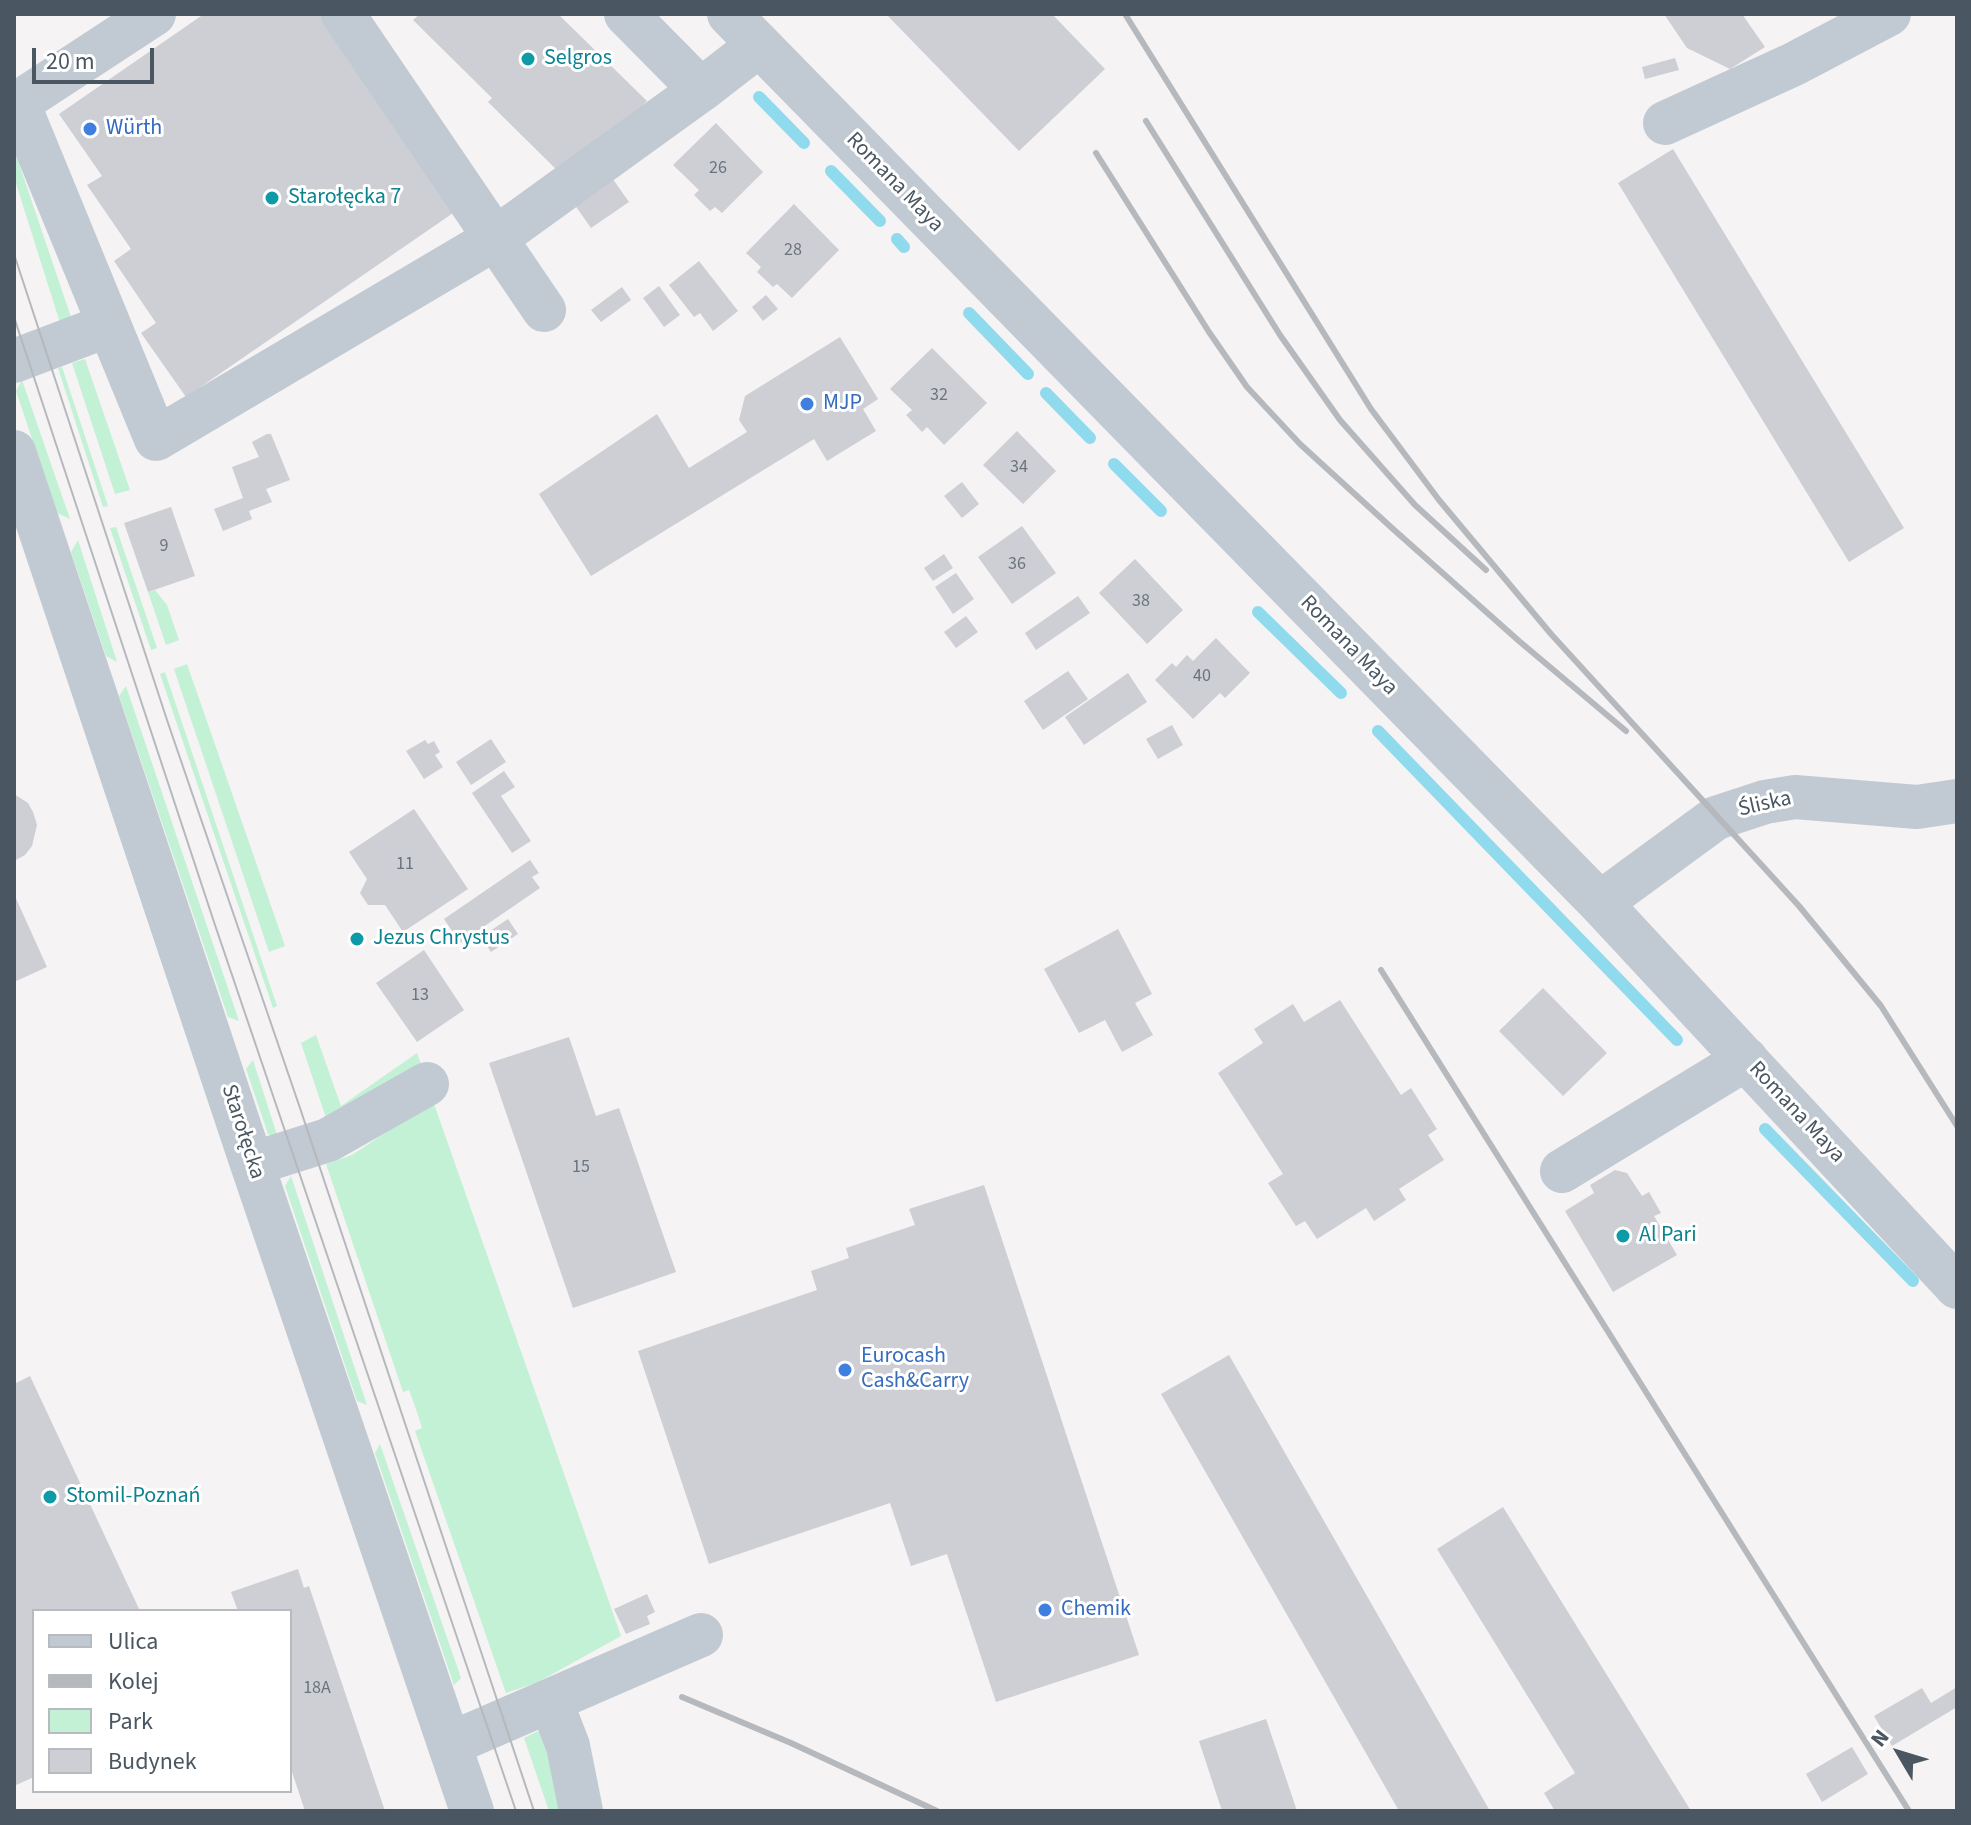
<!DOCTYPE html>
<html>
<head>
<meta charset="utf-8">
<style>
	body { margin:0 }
	#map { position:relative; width:1971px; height:1825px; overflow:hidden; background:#f5f3f3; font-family:"Source Sans 3",sans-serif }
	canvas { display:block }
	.frame { position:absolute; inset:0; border:16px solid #4a5661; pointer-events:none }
	.legend { position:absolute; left:32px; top:1609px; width:260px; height:184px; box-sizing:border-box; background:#fff; border:2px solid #b7bbc0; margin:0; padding:10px 14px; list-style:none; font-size:24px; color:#4a5661 }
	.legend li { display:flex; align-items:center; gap:16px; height:40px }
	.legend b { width:40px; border:2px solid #b7bbc0 }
	.north { position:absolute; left:1859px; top:1713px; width:80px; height:80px; -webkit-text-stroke:6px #fff; paint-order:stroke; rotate:308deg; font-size:22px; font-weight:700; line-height:32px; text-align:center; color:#4a5661 }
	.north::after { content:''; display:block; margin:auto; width:28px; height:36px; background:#4a5661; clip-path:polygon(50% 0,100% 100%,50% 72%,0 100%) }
	.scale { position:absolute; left:32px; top:48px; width:122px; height:36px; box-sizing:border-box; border:4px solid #4a5661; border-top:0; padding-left:10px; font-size:24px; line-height:28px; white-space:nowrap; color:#4a5661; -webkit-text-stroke:6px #fff; paint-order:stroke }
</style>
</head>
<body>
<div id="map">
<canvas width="1971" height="1825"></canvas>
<div class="frame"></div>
<ul class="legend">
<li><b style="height:10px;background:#c1cad2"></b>Ulica</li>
<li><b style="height:10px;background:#b5b8bd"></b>Kolej</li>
<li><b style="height:22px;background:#c3f1d5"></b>Park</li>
<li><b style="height:22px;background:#cdcfd5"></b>Budynek</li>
</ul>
<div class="north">N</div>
<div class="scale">20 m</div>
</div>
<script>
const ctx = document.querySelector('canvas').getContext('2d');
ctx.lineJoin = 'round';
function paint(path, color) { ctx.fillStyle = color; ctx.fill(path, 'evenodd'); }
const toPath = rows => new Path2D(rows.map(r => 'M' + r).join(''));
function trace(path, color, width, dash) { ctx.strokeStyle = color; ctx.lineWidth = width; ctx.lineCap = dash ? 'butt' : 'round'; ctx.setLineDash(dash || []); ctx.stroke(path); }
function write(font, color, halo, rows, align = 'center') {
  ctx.font = font + ' "Source Sans 3",sans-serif'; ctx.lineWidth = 6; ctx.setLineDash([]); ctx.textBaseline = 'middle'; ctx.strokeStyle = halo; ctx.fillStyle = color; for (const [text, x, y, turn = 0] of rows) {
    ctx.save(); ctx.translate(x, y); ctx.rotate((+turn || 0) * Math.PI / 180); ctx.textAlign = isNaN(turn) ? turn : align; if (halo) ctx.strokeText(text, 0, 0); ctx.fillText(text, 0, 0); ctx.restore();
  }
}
const green = toPath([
	[14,149,73,323,61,326,14,177],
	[85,359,130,490,115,494,72,363],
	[62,367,108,506,103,507,58,368],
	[22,380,70,519,57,513,16,391],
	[116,527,157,648,151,650,110,528],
	[78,540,117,662,106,656,71,552],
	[155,590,167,605,179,640,166,645,148,592],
	[187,664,285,946,269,952,174,669],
	[165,672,277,1006,273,1008,160,674],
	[126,686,239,1021,228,1017,119,696],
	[316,1035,341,1106,417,1053,421,1064,327,1121,301,1043],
	[253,1060,278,1138,268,1134,246,1069],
	[433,1101,621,1636,538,1682,506,1693,415,1431,422,1428,416,1409,409,1390,403,1392,326,1164,352,1155],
	[291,1176,367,1405,357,1401,285,1186],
	[380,1444,461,1678,454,1685,375,1453],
	[547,1727,571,1811,549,1811,524,1738]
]);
const stream = toPath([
	[759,97,804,143],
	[831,171,880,221],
	[897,239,904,247],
	[969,313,1028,374],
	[1046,393,1090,438],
	[1114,464,1161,511],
	[1258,612,1341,693],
	[1378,731,1677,1040],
	[1765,1129,1913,1281]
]);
const building = toPath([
	[204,14,321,14,456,211,186,397,141,333,156,323,114,261,131,249,87,185,102,176,59,114],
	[420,14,558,14,647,101,568,181,488,102,492,98,413,20],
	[886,14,1052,14,1105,69,1019,151],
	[1664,14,1742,14,1765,47,1730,69,1687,48],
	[1675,58,1679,70,1645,79,1642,67],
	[716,123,763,172,722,213,715,207,710,211,694,195,699,190,673,165],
	[1673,149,1904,528,1849,562,1618,183],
	[610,175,629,202,591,228,572,201],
	[794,204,839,250,792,298,777,284,773,287,757,272,761,267,746,253],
	[699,261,738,311,713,331,700,313,694,317,669,285],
	[659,286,680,315,664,327,643,298],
	[622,287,631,300,601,322,591,310],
	[766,295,778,309,763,321,752,307],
	[840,337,878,399,863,409,876,431,827,461,814,439,591,576,539,494,657,414,689,468,747,432,739,420,745,396],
	[932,348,987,403,944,445,927,427,922,432,906,415,912,410,890,389],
	[1017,431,1056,471,1023,504,983,465],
	[267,434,271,434,290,480,266,489,272,502,249,511,252,519,223,531,214,509,243,498,232,467,259,457,252,442],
	[962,482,979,504,962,518,944,496],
	[171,507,195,576,148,592,124,523],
	[1022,526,1056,573,1012,604,978,557],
	[944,554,953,568,933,581,924,568],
	[1135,559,1183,610,1147,644,1099,593],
	[956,573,974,599,953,614,935,587],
	[1078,596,1090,613,1036,650,1025,633],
	[966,616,978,632,956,648,944,632],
	[1216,638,1250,673,1225,698,1220,693,1193,719,1155,680,1172,663,1176,667,1187,655,1193,661],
	[1068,671,1088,699,1043,730,1024,701],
	[1128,673,1147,702,1084,745,1065,717],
	[1172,725,1183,745,1158,759,1146,739],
	[491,739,506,762,471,785,456,762],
	[425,740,428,744,434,741,440,752,435,755,443,767,424,779,406,751],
	[504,771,515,787,501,796,531,841,512,853,472,793],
	[14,794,28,803,33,812,37,825,32,846,25,855,14,861],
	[414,809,468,889,403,932,385,905,368,905,360,893,367,879,349,852],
	[530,860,539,873,532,877,540,888,460,943,444,919],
	[14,894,47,967,14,982],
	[508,919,518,934,491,952,481,937],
	[1118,929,1152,994,1135,1003,1153,1035,1122,1052,1105,1020,1079,1033,1044,969],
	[424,950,464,1010,417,1042,376,983],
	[1543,988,1607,1053,1563,1096,1499,1031],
	[1340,1000,1401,1095,1411,1088,1437,1129,1428,1135,1444,1160,1399,1189,1406,1200,1374,1221,1366,1208,1317,1239,1305,1221,1296,1226,1268,1183,1283,1174,1218,1073,1263,1043,1254,1029,1293,1004,1304,1022],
	[569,1037,596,1116,619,1108,676,1272,573,1308,489,1063],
	[1615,1170,1627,1173,1642,1196,1649,1192,1661,1213,1654,1216,1677,1255,1613,1292,1565,1211,1594,1193,1590,1185],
	[984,1185,1139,1655,996,1702,947,1554,911,1566,890,1503,709,1564,638,1351,817,1290,811,1271,849,1258,846,1248,915,1225,909,1209],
	[1229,1355,1490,1811,1399,1811,1161,1394],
	[30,1376,140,1611,34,1611,34,1777,14,1786,14,1384],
	[1503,1507,1691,1811,1555,1811,1544,1793,1575,1773,1437,1549],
	[298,1569,304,1588,309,1586,385,1811,305,1811,290,1766,290,1611,238,1611,231,1592],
	[647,1594,655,1612,647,1616,650,1624,626,1634,614,1609],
	[1957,1687,1957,1707,1892,1746,1874,1716,1922,1688,1931,1703],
	[1266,1719,1297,1811,1222,1811,1199,1741],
	[1852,1747,1868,1774,1822,1802,1806,1774]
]);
const minor = toPath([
	[154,14,18,103,156,439,496,238,701,90],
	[343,14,544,310],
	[626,14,701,90,759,45],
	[729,14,1600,903,1957,1287],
	[1665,123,1794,64,1889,14],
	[14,361,109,325],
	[14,452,252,1164,472,1811],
	[1600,903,1716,818,1765,802,1795,797,1917,807,1957,801],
	[252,1164,328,1140,427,1084],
	[1562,1171,1746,1059],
	[551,1702,568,1746,581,1811],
	[450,1744,701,1635]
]);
const tram = toPath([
	[14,254,168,723,300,1108,534,1811],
	[14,317,214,922,516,1811]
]);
const rail = toPath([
	[1125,14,1371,409,1439,500,1551,634,1799,906,1881,1006,1957,1126],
	[1146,121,1280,335,1340,420,1415,505,1486,570],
	[1096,153,1209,332,1247,387,1300,444,1393,529,1519,641,1626,731],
	[1381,970,1909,1811],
	[682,1697,791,1743,937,1811]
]);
const markers = [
	[528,59,8,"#0f9aa8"],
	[90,129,8,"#3f7fe0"],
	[272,198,8,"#0f9aa8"],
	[807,404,8,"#3f7fe0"],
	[357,939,8,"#0f9aa8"],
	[1623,1236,8,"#0f9aa8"],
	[845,1370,8,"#3f7fe0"],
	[50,1497,8,"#0f9aa8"],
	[1045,1610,8,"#3f7fe0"]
];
const numberNames = [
	["26",718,169],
	["28",793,251],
	["32",939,396],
	["34",1019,468],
	["9",164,547],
	["36",1017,565],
	["38",1141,602],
	["40",1202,677],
	["11",405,865],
	["13",420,996],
	["15",581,1168],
	["18A",317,1689]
];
const cultureNames = [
	["Selgros",544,59],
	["Starołęcka 7",288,198],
	["Jezus Chrystus",373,939],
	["Al Pari",1639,1236],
	["Stomil-Poznań",66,1497]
];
const shopNames = [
	["Würth",106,129],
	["MJP",823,404],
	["Eurocash",861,1357],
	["Cash&Carry",861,1382],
	["Chemik",1061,1610]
];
const streetNames = [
	["Romana Maya",894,183,46],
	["Romana Maya",1348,646,46],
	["Śliska",1765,805,-13],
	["Romana Maya",1796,1113,47],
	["Starołęcka",242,1132,72]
];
paint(green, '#c3f1d5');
trace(stream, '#90daee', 12);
paint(building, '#cdcfd5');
trace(minor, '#c1cad2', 44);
trace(tram, '#b5b8bd', 2);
trace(rail, '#b5b8bd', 6);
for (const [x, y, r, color] of markers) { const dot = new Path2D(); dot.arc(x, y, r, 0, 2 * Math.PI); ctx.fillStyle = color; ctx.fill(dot); trace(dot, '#fff', 3); }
write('18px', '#6b747e', null, numberNames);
write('22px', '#0d838f', '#fff', cultureNames, 'left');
write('22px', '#366cbe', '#fff', shopNames, 'left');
write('22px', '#4a5661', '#fff', streetNames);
</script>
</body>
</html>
